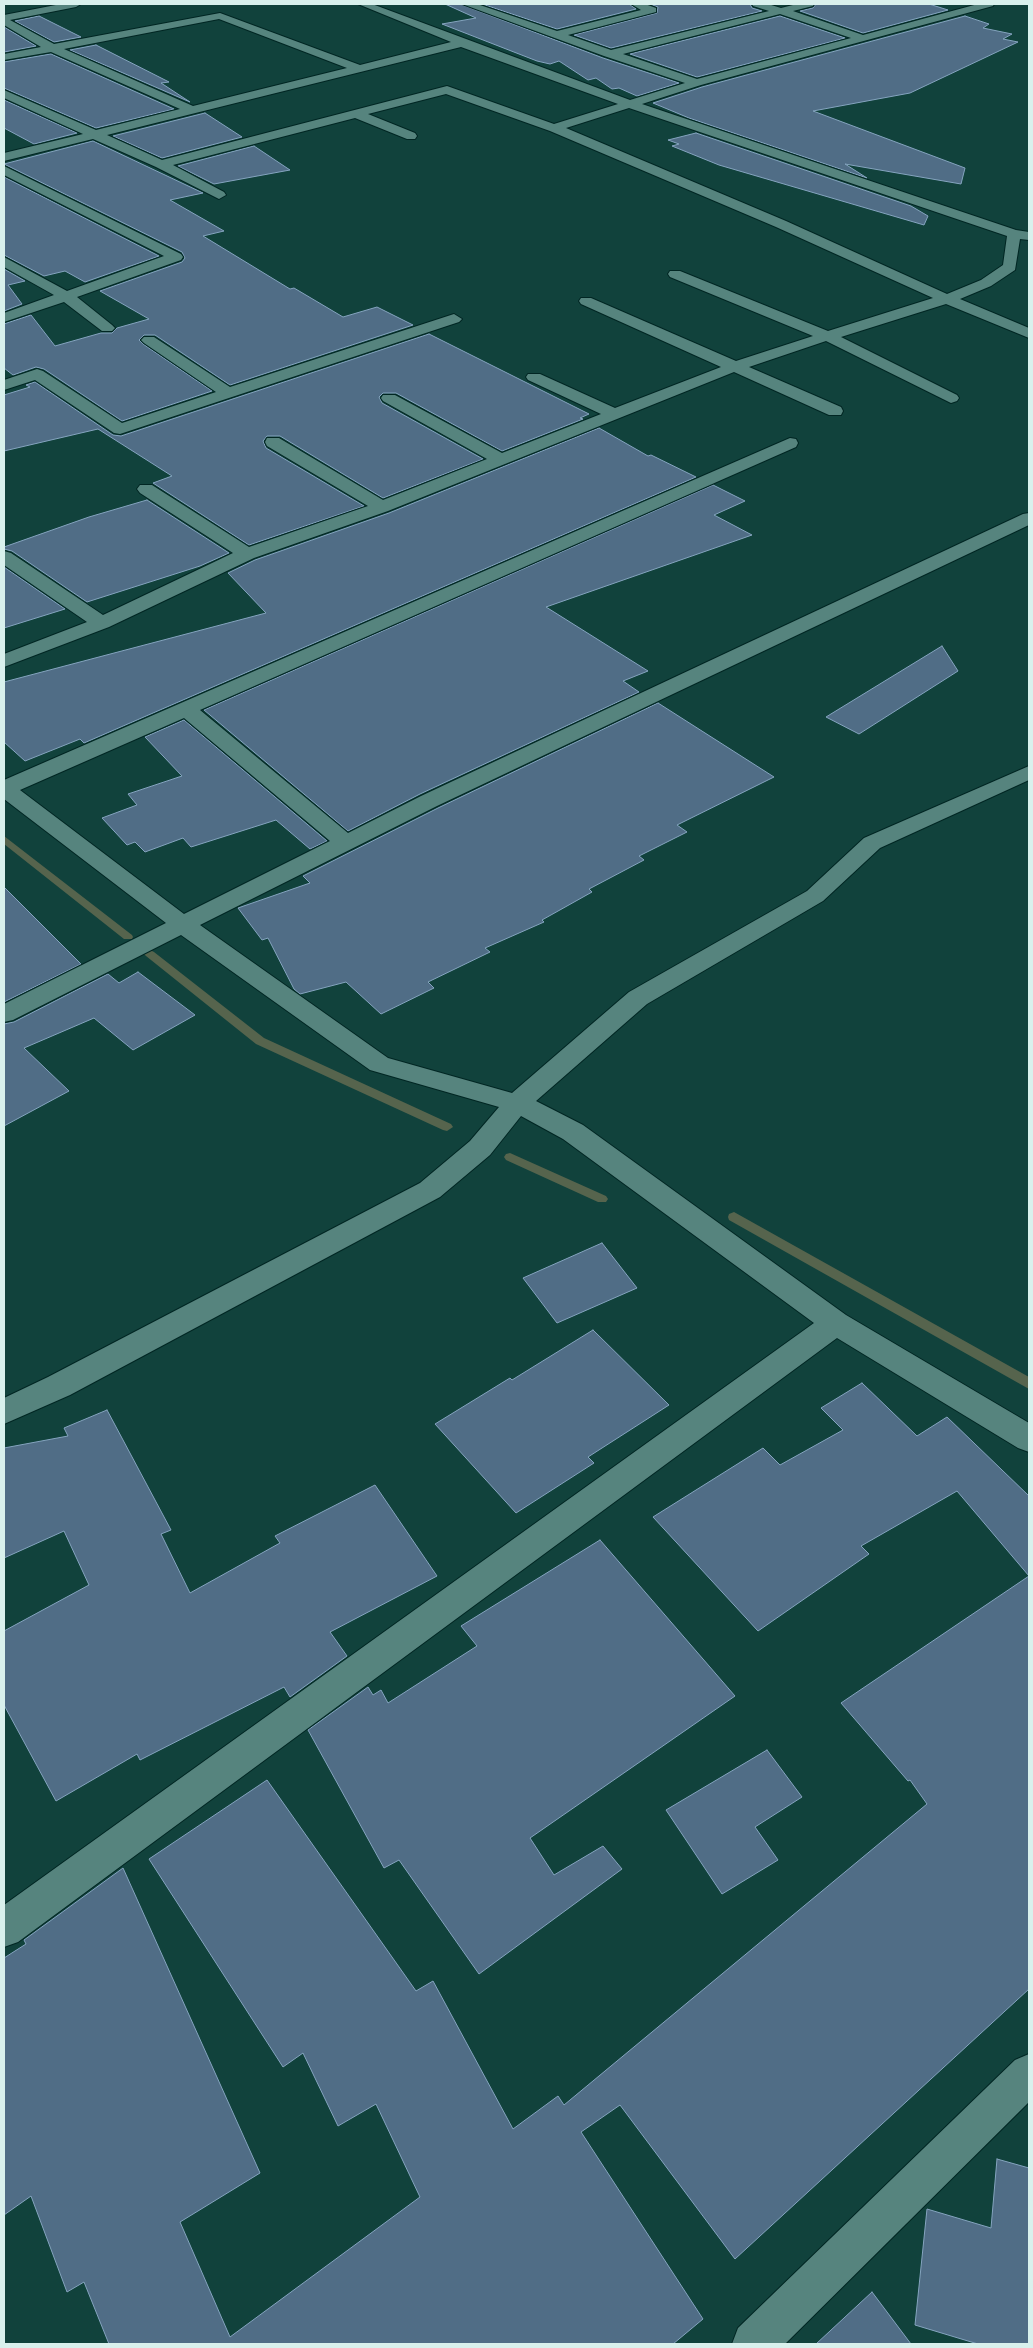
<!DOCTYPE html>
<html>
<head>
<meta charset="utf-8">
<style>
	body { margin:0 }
	#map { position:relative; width:1033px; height:2348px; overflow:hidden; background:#11423c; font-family:"Roboto Serif",serif }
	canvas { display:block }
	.frame { position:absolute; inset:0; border:5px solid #d9f1ed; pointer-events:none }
</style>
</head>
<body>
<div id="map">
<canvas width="1033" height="2348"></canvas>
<div class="frame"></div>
</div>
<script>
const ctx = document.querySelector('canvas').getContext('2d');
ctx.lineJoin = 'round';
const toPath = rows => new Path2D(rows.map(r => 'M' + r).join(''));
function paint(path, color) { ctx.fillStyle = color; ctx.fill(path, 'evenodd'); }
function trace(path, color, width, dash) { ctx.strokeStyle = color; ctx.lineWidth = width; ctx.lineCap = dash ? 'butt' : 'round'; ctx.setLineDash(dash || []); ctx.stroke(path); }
const stream = toPath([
	[4,836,132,935,133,937,132,939,124,939,4,844,4,836],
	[150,950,154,952,264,1038,451,1124,453,1127,447,1131,443,1130,256,1044,146,956,144,954,146,952,150,950],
	[510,1153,606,1196,608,1199,606,1202,598,1202,506,1160,504,1157,506,1154,510,1153],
	[734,1212,1029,1377,1029,1389,729,1220,728,1217,729,1214,734,1212]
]);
const building = toPath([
	[445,4,460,4,603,58,679,83,637,96,619,88,612,89,596,78,588,80,559,61,550,64,537,61,442,24,476,18,445,4],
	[482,4,629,4,636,9,557,29,482,4],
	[650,4,750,4,752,8,762,11,611,48,574,35,657,13,658,7,650,4],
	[816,4,929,4,948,10,863,33,800,11,813,8,816,4],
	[39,16,81,37,54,42,15,21,39,16],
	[780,16,845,38,697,77,630,54,780,16],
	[965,16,989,24,983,28,1012,34,1003,39,1018,42,910,93,813,111,965,168,961,184,845,164,867,178,689,118,653,103,702,87,965,16],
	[4,27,36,46,4,52,4,27],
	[96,45,169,82,161,83,190,102,70,50,96,45],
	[51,54,174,109,96,128,4,88,4,62,51,54],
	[4,100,77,133,34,144,4,128,4,100],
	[205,113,242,137,162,158,113,136,205,113],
	[696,133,911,206,928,216,924,225,719,165,672,146,679,144,668,140,696,133],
	[93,141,203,193,170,200,224,231,203,236,290,289,294,288,343,317,377,307,413,325,230,385,155,335,144,335,139,340,143,344,212,391,122,421,44,369,36,367,13,375,4,368,4,324,31,315,55,346,101,333,112,333,117,328,149,319,100,291,182,262,185,258,182,252,4,164,93,141],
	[254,146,290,170,214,184,178,166,254,146],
	[4,177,159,256,85,282,65,271,44,276,4,255,4,177],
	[4,269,25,281,8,285,22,304,4,311,4,269],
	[429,334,589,414,580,418,583,419,502,451,396,393,383,393,379,397,382,403,483,459,383,498,280,436,267,436,263,441,266,448,364,506,249,545,153,483,172,476,98,429,4,451,4,395,30,387,26,385,35,382,113,435,121,436,429,334],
	[599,428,648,456,651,455,696,477,84,743,80,739,25,761,4,742,4,682,266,613,228,573,255,560,389,513,599,428],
	[713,485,745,501,714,515,752,535,546,607,648,671,623,681,639,692,420,794,348,831,204,710,713,485],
	[147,500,229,553,200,566,87,602,12,551,4,549,4,547,89,517,147,500],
	[4,567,65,609,4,628,4,567],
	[942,646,958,671,859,734,826,717,942,646],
	[658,703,774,777,677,825,687,832,639,856,644,860,589,889,592,892,542,920,544,922,485,948,490,952,428,982,434,988,381,1014,346,982,300,994,294,989,268,938,262,940,238,908,310,883,303,876,438,808,658,703],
	[184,720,327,841,310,849,276,820,191,847,183,838,145,852,135,842,127,845,102,818,137,805,128,794,182,776,145,737,184,720],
	[4,887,81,964,4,1002,4,887],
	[138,972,195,1015,133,1050,94,1018,24,1048,69,1091,4,1126,4,1024,14,1022,108,974,119,983,138,972],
	[602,1243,637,1288,557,1323,523,1278,602,1243],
	[593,1330,669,1405,588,1457,594,1463,516,1513,435,1424,510,1378,512,1380,593,1330],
	[862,1383,917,1436,947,1417,1029,1496,1029,1576,957,1491,861,1546,869,1554,758,1631,653,1517,763,1448,780,1465,843,1430,821,1408,862,1383],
	[107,1410,171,1530,161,1534,190,1593,280,1543,275,1536,375,1485,437,1576,330,1632,347,1656,290,1697,284,1687,140,1760,137,1754,56,1801,4,1705,4,1631,89,1585,64,1531,4,1558,4,1448,68,1436,64,1428,107,1410],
	[600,1540,735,1696,530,1838,554,1875,603,1846,622,1869,479,1974,399,1860,384,1868,308,1730,368,1687,373,1695,381,1690,388,1703,477,1646,461,1626,600,1540],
	[1029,1576,1029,1989,735,2259,620,2105,581,2132,703,2319,673,2344,109,2344,84,2282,67,2292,31,2196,4,2215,4,1958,26,1944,24,1940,123,1868,260,2173,180,2222,230,2337,420,2197,376,2104,338,2126,303,2053,283,2067,149,1859,267,1780,416,1991,433,1981,513,2129,558,2096,564,2105,927,1804,910,1780,908,1781,841,1703,1029,1576],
	[767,1750,802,1797,755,1827,778,1860,722,1894,666,1810,767,1750],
	[997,2159,1029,2168,1029,2344,978,2344,915,2325,927,2209,991,2228,997,2159],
	[872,2292,911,2344,816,2344,872,2292]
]);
const street = toPath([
	[61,4,81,4,76,7,10,20,54,44,220,13,360,65,451,42,358,4,372,4,630,100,685,83,604,56,462,4,477,4,557,31,641,10,631,4,645,4,656,8,656,12,568,35,611,50,769,11,753,6,752,4,768,4,781,8,797,4,814,4,813,6,793,11,863,35,978,4,994,4,993,6,701,85,642,104,1016,230,1029,232,1029,240,1020,239,1015,270,991,286,960,299,1029,328,1029,338,946,304,841,337,957,395,959,398,957,401,951,403,826,341,749,367,841,407,843,411,841,415,829,415,734,372,388,511,254,558,109,627,4,667,4,654,87,622,4,565,4,551,11,553,103,615,233,553,140,493,137,489,140,485,152,485,249,547,368,506,267,446,265,442,267,438,279,438,383,500,487,459,383,401,381,398,383,395,395,395,502,453,601,414,528,380,526,377,528,374,540,374,615,408,721,367,581,304,579,301,581,298,591,298,736,361,813,336,670,277,668,274,670,271,680,271,828,331,933,298,776,227,550,131,446,94,368,114,415,133,417,136,415,139,407,139,355,118,173,165,224,192,226,195,219,199,156,167,93,139,4,161,4,153,83,134,4,98,4,90,96,130,180,109,51,52,4,60,4,54,41,47,4,25,4,15,61,4],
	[780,14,851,38,697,79,623,54,780,14],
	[219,19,347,68,193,106,64,49,219,19],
	[461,47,618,104,554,124,447,86,162,160,107,135,461,47],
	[629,108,1007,236,1003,265,981,280,947,294,786,221,566,128,629,108],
	[4,166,181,254,183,257,181,260,77,297,112,325,115,328,112,331,102,331,64,302,4,322,4,313,54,295,4,267,4,257,67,291,164,256,4,175,4,166],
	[454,314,462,319,459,322,120,434,114,433,35,380,4,390,4,380,37,369,43,371,122,423,216,392,144,343,141,340,144,337,154,337,230,387,454,314],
	[790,438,796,439,798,443,796,447,200,710,348,833,421,796,1023,514,1029,513,1029,525,437,806,200,925,388,1058,512,1093,629,992,807,891,864,838,1029,766,1029,780,880,848,823,901,647,1004,536,1101,583,1125,846,1315,1029,1423,1029,1452,1018,1448,837,1338,18,1942,4,1947,4,1905,814,1323,563,1139,521,1116,490,1155,440,1197,70,1395,4,1424,4,1398,48,1377,420,1183,470,1141,499,1107,370,1070,181,935,13,1020,4,1022,4,1004,166,923,4,799,4,780,790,438],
	[184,718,330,841,184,914,20,790,184,718],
	[1029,2054,1029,2102,785,2344,732,2344,738,2328,1015,2060,1029,2054]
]);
paint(stream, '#56644d');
paint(building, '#506d86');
trace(building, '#85a4bf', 1);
trace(street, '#012623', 2);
paint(street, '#56847e');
</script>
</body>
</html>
